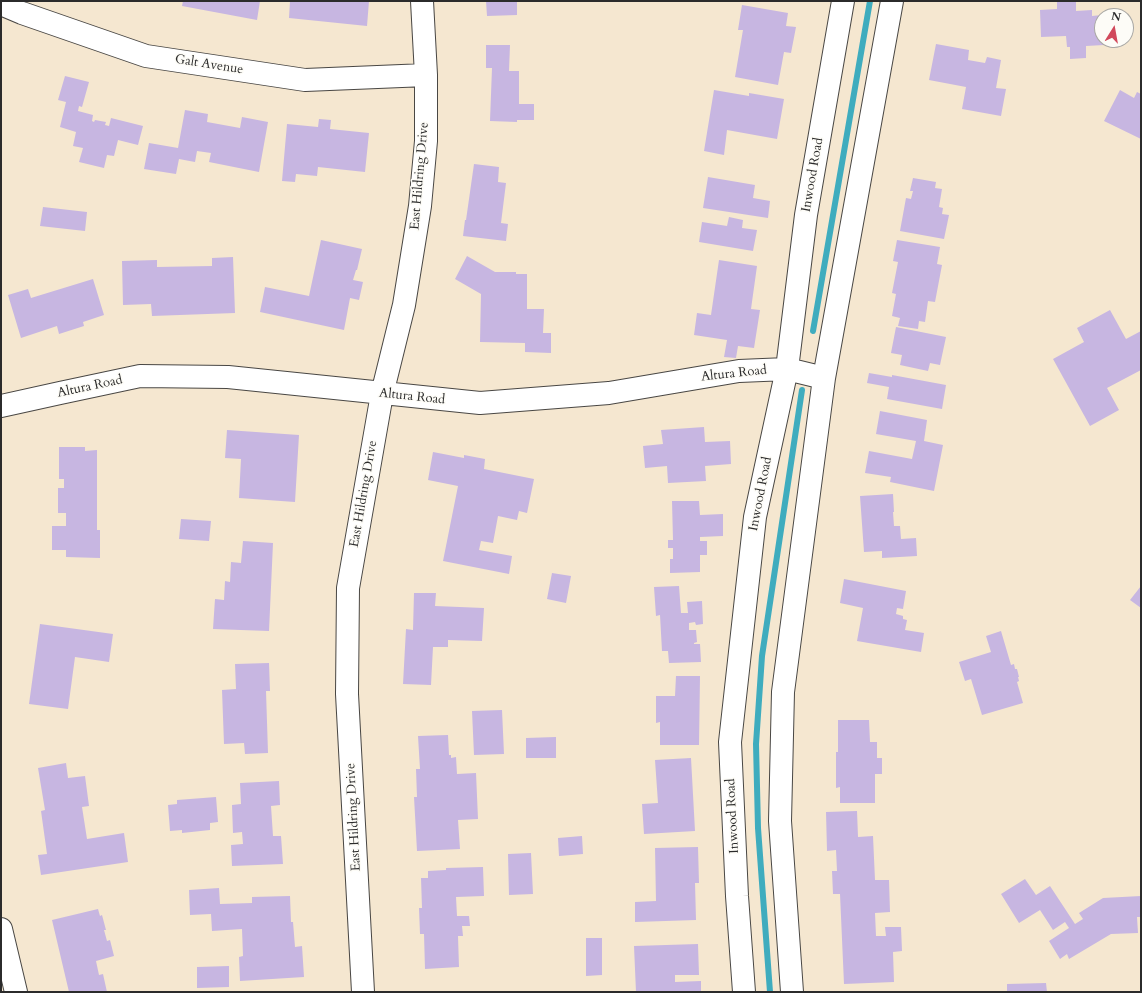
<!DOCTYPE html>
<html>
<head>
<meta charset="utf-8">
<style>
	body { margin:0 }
	#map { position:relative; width:1142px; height:993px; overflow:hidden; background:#f5e7d0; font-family:Cardo,serif }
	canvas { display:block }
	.frame { position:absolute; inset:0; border:2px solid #2b2b2b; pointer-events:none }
	.north { position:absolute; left:1094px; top:8px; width:40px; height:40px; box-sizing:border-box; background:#fdfcf7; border:1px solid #a9a8a5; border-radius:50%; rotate:11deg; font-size:11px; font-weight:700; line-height:16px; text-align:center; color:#2b2b2b }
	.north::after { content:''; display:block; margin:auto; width:14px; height:18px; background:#d1495b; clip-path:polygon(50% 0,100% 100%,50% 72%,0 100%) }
</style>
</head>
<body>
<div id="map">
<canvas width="1142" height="993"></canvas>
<div class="frame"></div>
<div class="north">N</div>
</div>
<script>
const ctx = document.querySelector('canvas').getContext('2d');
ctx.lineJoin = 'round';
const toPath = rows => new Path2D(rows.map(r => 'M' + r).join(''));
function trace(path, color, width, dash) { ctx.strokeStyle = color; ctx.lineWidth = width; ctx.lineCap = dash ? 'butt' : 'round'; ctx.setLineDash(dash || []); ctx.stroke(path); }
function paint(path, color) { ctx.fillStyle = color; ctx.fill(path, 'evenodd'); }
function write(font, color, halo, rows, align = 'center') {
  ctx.font = font + ' Cardo,serif'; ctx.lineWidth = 3; ctx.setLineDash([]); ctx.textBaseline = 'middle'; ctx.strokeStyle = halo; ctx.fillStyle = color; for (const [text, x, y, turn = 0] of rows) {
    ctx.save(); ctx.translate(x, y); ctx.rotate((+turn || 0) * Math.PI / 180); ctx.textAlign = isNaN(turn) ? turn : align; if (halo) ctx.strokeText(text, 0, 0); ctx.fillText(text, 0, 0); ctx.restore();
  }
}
const stream = toPath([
	[813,331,870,1],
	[770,992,758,828,756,744,762,656,802,390]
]);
const building = toPath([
	[183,1,260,1,257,20,182,6],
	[290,1,369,1,367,26,289,18],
	[486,1,517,1,517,15,487,16],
	[1076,1,1076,11,1092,10,1092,16,1102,15,1102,40,1104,40,1104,45,1086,46,1086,58,1070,59,1070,47,1067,47,1066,36,1041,37,1040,10,1057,9,1057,2],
	[742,5,788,13,786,26,796,27,791,53,784,52,778,85,735,77,743,30,738,30],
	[936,44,969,50,968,60,985,63,987,57,1001,60,996,88,1006,89,1001,116,962,109,966,87,929,80],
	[486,45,510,45,509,71,519,71,519,104,534,104,534,120,517,120,517,122,490,121,492,68,486,68],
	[65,76,89,82,82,107,79,106,78,111,93,115,92,121,94,122,95,120,106,122,105,125,109,126,111,118,143,126,138,145,118,140,114,156,107,155,104,168,79,162,83,148,73,146,76,132,60,127,66,102,58,100],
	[714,90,749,96,749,93,784,99,777,139,727,130,724,155,704,151],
	[1120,90,1134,98,1137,92,1141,94,1141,139,1104,121],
	[185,110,208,114,207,122,240,128,242,117,268,122,259,172,209,162,211,153,197,151,195,162,179,159,176,174,144,169,149,143,178,148],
	[319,119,331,120,330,129,369,133,365,172,318,167,317,176,296,174,295,182,282,181,287,124,318,127],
	[474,164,499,167,498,182,506,183,501,223,508,224,506,241,463,236,465,220,466,220],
	[708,177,755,185,753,198,770,201,768,218,703,208],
	[913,178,936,182,935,188,942,189,939,207,943,208,942,214,949,215,944,239,900,231,906,198,911,199,913,191,910,191],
	[43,207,87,212,85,231,40,226],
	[729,217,743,220,742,228,757,230,753,251,699,242,702,222,727,226],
	[321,240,362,249,357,270,356,270,353,280,363,282,359,300,350,298,344,330,260,312,265,287,309,296],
	[897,240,940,247,937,264,942,265,935,302,928,301,925,322,919,321,918,329,898,326,900,318,892,316,896,294,892,293,898,262,893,261],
	[467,256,495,272,516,272,516,274,527,274,527,309,544,309,543,333,551,333,551,353,525,352,525,343,480,342,481,294,455,279],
	[233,257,235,313,152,316,151,304,123,305,122,261,157,260,157,267,212,266,212,258],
	[719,260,757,266,751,309,760,310,754,348,738,346,736,358,724,357,727,340,694,335,697,313,711,315],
	[93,279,104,315,83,322,84,326,59,334,57,326,21,338,8,295,28,289,31,298],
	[1110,310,1126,339,1141,331,1141,370,1107,388,1119,410,1090,426,1053,359,1084,342,1077,328],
	[896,327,946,337,940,365,930,363,928,371,900,365,902,355,891,353],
	[869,373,892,377,892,375,946,385,942,409,887,399,889,387,867,383],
	[880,411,927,420,924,441,943,445,934,491,890,482,891,477,865,473,869,451,912,459,916,441,876,434],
	[704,427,705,442,730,441,731,464,705,466,706,481,668,483,667,466,645,468,643,446,663,444,661,430],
	[227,430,299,435,295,502,239,498,241,459,225,458],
	[59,447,85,447,85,451,97,450,97,530,100,530,100,558,66,557,66,550,52,550,52,526,66,526,66,513,58,513,58,488,64,488,64,479,59,479],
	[433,452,464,458,464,455,485,459,484,469,534,479,527,513,519,511,517,520,498,516,493,543,481,541,479,550,512,556,509,574,443,561,458,486,428,480],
	[893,494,894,512,893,512,894,526,900,526,901,539,916,538,917,556,882,558,882,551,864,552,860,496],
	[672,501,699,501,700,515,723,514,723,536,700,537,700,541,707,541,707,555,700,555,700,572,670,573,670,559,673,559,673,548,668,548,668,540,673,540],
	[181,519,211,521,209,541,179,539],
	[243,541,273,543,269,631,213,629,215,599,224,600,225,581,230,582,231,562,241,563],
	[552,573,571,576,566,603,547,599],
	[844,579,906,591,903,609,897,608,896,614,903,616,903,619,907,620,905,630,924,633,921,652,857,641,863,608,840,603],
	[679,586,681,613,688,613,687,602,702,601,703,624,696,625,695,622,689,623,689,630,696,630,697,642,694,643,694,644,700,644,701,662,669,663,668,651,662,651,660,615,656,616,654,587],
	[1141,586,1141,608,1130,600],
	[414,593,436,593,435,606,484,608,482,641,448,640,448,647,433,647,431,685,403,684,406,629,413,630],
	[40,624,113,634,109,662,75,657,68,709,29,704],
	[1001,631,1011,665,1014,664,1015,669,1017,669,1019,677,1018,677,1019,681,1017,682,1023,703,982,715,971,679,965,681,959,662,991,652,986,636],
	[269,663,270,691,266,691,268,753,245,754,244,743,224,744,222,690,236,689,235,664],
	[676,676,700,676,699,745,660,745,660,722,656,723,656,696,675,696],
	[502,710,504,754,474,755,472,711],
	[838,720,869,720,870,742,877,742,877,758,882,758,882,774,875,774,875,803,840,803,840,787,836,788,836,752,838,752],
	[448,735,449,755,451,755,451,758,456,757,457,774,476,773,478,819,458,820,460,849,417,851,414,797,417,797,416,769,420,769,418,736],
	[556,737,556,758,526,758,526,738],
	[691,758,695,831,644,834,642,804,658,803,655,760],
	[66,763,68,778,85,776,89,806,82,807,87,839,124,833,128,862,41,875,38,855,47,854,41,811,45,810,38,768],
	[279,781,280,805,271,806,273,836,281,836,283,864,232,866,231,845,243,844,242,832,233,833,232,805,241,804,240,783],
	[216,797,218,822,210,823,210,830,182,833,182,830,170,831,168,805,177,804,177,800],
	[857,811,858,837,873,836,875,880,889,880,890,912,875,913,876,936,886,936,885,927,901,927,902,951,893,952,894,982,844,984,840,894,833,894,832,871,837,871,836,850,827,851,826,812],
	[582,836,583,854,559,856,558,838],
	[698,847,699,883,695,883,696,920,635,922,635,902,656,901,655,848],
	[531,853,533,894,509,895,508,854],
	[483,867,484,896,456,897,457,916,469,916,470,926,462,926,463,936,458,936,459,967,425,969,424,934,420,934,419,908,422,908,421,878,428,878,428,871,446,870,446,868],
	[1025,879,1036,895,1050,886,1075,924,1083,919,1079,913,1103,898,1141,896,1141,917,1137,917,1138,933,1111,934,1069,959,1067,954,1060,959,1049,941,1069,928,1065,922,1053,930,1040,910,1019,923,1001,894],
	[219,888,220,904,252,903,252,897,290,896,291,922,293,922,295,947,302,946,304,977,240,981,239,957,243,956,242,929,212,931,211,914,190,915,189,890],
	[98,909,100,916,102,915,106,930,104,930,107,941,110,940,114,956,96,961,99,975,103,974,107,992,69,992,52,920],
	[586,938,602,938,602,975,586,976],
	[698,944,699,975,675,975,675,982,701,981,701,992,636,992,634,946],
	[229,966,229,987,197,988,197,967],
	[1046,983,1047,992,1007,992,1007,984]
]);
const minor = toPath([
	[1,4,22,13,146,56,305,80,426,75],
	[1,406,60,393,140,376,228,377,480,403,609,393,739,371,787,369,824,378],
	[1,929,16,992],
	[363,992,347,694,348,588,382,394,404,305,420,206,426,141,426,75,422,1],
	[744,992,737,896,730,742,755,517,787,369,806,215,843,1],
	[792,992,780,821,783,692,824,378,892,1]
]);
const streetNames = [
	["Galt Avenue",209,65,9],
	["Inwood Road",813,175,-80],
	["East Hildring Drive",420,176,-85],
	["Altura Road",734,374,-6],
	["Altura Road",90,387,-12],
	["Altura Road",412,397,6],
	["East Hildring Drive",364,494,-80],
	["Inwood Road",761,494,-79],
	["Inwood Road",733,816,-93],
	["East Hildring Drive",354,817,-93]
];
trace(stream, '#3facbe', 6);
paint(building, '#c7b6e1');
trace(minor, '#494744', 24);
trace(minor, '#fff', 22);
write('13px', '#2b2b2b', '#fdfcf7', streetNames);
</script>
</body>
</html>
